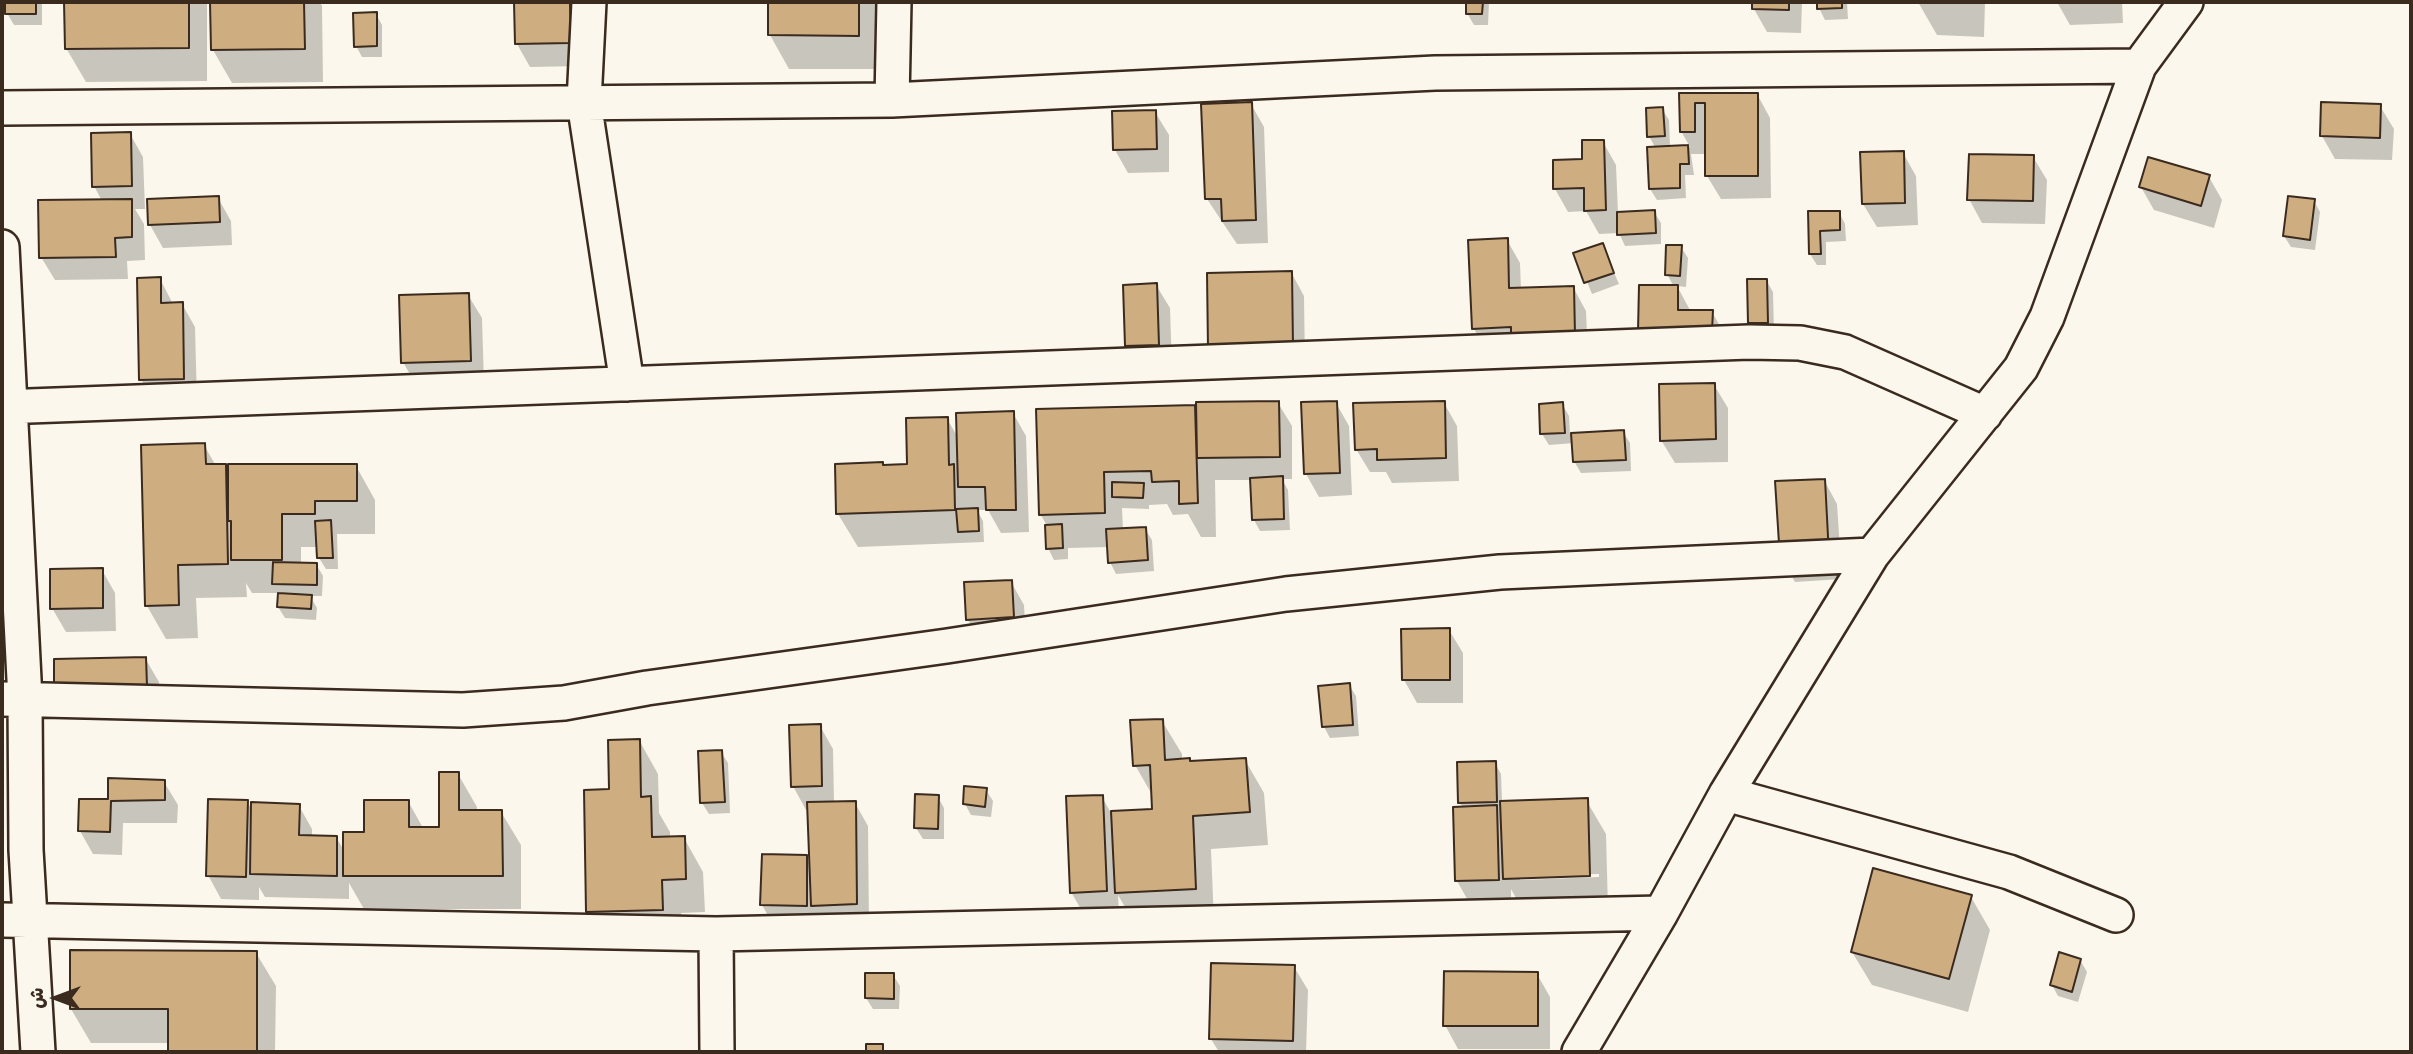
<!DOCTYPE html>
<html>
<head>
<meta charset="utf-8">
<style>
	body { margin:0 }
	#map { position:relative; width:2413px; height:1054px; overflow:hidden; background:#fbf7ec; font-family:"Playpen Sans","Playpen Sans Arabic",sans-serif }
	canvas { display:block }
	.frame { position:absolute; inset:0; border:4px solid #3b2a1e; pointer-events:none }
	.north { position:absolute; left:21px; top:963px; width:70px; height:70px; -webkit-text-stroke:5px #fbf7ec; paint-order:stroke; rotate:270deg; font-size:19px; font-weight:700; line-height:28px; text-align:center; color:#3b2a1e }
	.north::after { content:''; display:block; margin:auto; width:24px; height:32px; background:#3b2a1e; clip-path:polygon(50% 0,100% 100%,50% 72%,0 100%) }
</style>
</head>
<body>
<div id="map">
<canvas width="2413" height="1054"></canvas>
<div class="frame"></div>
<div class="north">ش</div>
</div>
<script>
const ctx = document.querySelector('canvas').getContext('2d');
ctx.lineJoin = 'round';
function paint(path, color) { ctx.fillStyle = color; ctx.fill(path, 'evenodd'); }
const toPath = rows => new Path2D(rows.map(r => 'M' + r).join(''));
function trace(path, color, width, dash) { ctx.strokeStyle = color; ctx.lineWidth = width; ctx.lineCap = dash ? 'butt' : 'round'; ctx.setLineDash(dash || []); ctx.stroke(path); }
const shadow = toPath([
	[7,2,42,2,42,25,14,25,7,13],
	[66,2,207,2,207,81,86,82,66,48],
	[212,2,320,2,322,6,323,82,232,83,213,50],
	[515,2,574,2,583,66,530,67,517,44],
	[770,2,878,2,877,69,789,69,770,35],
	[1468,2,1489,2,1488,25,1474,25,1467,13],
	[1754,2,1802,2,1801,33,1767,32,1754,9],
	[1818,2,1847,2,1848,19,1825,20,1819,8],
	[1918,2,1985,2,1984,37,1937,35],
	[2057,2,2122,2,2123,23,2070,25],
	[376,14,382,25,382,57,362,57,356,46],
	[1757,94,1770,118,1771,198,1721,199,1707,176,1707,154,1691,154,1694,175,1685,175,1686,198,1657,200,1650,189,1656,149,1649,136,1662,109,1669,120,1670,148,1690,147,1681,131,1681,95],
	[1251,104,1264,127,1268,243,1237,244,1207,199],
	[2380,106,2394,129,2392,160,2335,159,2322,136],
	[1155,112,1169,135,1169,172,1128,173,1115,150],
	[130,134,143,157,145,209,135,209,144,224,145,260,127,261,128,279,55,280,41,257,102,201,94,186],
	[1603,142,1616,165,1618,213,1654,212,1661,223,1661,244,1625,246,1619,233,1599,234,1586,211,1568,212,1555,189],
	[1903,153,1916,176,1918,225,1877,227,1863,204],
	[2033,157,2047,180,2045,224,1982,223,1969,199],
	[2209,177,2222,200,2214,228,2154,210,2141,187],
	[218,198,231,221,232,245,163,248,150,225],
	[2314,201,2320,212,2315,250,2291,247,2284,236],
	[1839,212,1845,224,1846,241,1826,242,1826,265,1817,265,1810,254,1810,213],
	[1507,240,1520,263,1521,290,1573,287,1586,311,1588,358,1487,352,1474,329],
	[1602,245,1619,284,1592,294,1576,255],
	[1681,247,1688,258,1686,287,1677,286,1691,312,1712,312,1725,335,1654,353,1674,287,1667,274],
	[1291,272,1304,296,1305,369,1223,372],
	[160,279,173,304,182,304,195,327,197,402,154,403,141,379],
	[1766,280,1773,292,1774,334,1756,334,1750,323],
	[1156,285,1170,308,1172,368,1140,369,1127,346],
	[468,295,482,318,484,383,416,385,403,362],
	[1714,385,1728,408,1728,462,1675,463,1661,440],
	[1278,403,1292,426,1292,479,1282,479,1288,490,1290,530,1260,531,1254,520,1252,480,1215,480,1216,537,1201,537,1188,514,1173,515,1167,504,1149,505,1149,509,1122,508,1123,530,1145,529,1152,540,1154,571,1116,574,1110,562,1109,547,1068,548,1068,559,1054,560,1048,548,1047,526,1041,515,1194,407,1198,414],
	[1336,403,1349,426,1352,495,1319,497,1306,474],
	[1444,403,1457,426,1459,481,1392,483,1386,472,1370,472,1356,449],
	[1562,404,1569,416,1570,434,1623,432,1630,443,1631,471,1581,473,1574,461,1574,443,1549,445,1542,434],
	[1013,413,1026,436,1029,532,1001,533,988,510,977,510,983,521,984,542,858,547,838,514,882,464,884,467,909,466,947,419,959,439],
	[204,445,216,466,225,465,229,473,356,466,375,500,375,534,337,534,338,569,326,569,319,558,318,547,301,547,301,564,316,564,323,576,322,596,310,596,317,608,316,620,285,618,278,607,280,593,252,593,246,583,247,597,196,598,198,638,166,639,147,606],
	[1824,480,1837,504,1842,579,1795,582,1781,558],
	[102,570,115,593,116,631,66,632,52,608],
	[1011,582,1024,605,1026,640,981,643,968,620],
	[1449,630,1463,653,1463,703,1417,703,1404,680],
	[145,658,159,682,159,709,69,711],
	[1349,685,1356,696,1359,736,1330,738,1324,727],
	[1162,721,1182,754,1182,761,1190,763,1245,760,1264,793,1268,845,1211,849,1214,922,1136,926,1118,895,1119,914,1085,916,1071,892,1102,797,1111,813,1154,810,1154,798,1135,765],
	[820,726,833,749,834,803,855,803,868,826,869,927,775,928,762,905,806,857,811,866,809,809,806,810,793,786],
	[639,740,658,774,659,813,670,832,670,838,684,838,703,872,705,912,681,913,681,943,607,945,587,912,611,791],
	[721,752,728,763,730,813,709,814,702,803,700,753],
	[1459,763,1495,763,1501,774,1502,802,1586,800,1606,834,1608,909,1524,912,1511,889,1511,902,1470,904,1457,881,1463,808,1460,803],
	[1599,874,1599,877,1520,880,1520,876],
	[458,774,477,807,477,812,501,812,521,845,521,909,364,909,349,883,349,899,265,897,259,887,259,900,221,899,208,875,247,802,253,811,299,806,312,829,312,837,336,837,345,852,408,801,423,828,441,828],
	[164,782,178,805,177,823,123,823,122,855,93,854,80,831,109,801],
	[986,790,993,801,991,817,971,815,965,804],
	[938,797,944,808,944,839,923,839,916,828],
	[1971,897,1990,930,1968,1012,1872,985,1852,952],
	[256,953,276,986,275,1052,170,1052,170,1043,91,1043,71,1009],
	[2080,960,2087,972,2078,1002,2058,996,2052,985],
	[1294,967,1308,990,1306,1052,1219,1052,1211,1039],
	[1537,974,1550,997,1550,1049,1458,1049,1445,1025],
	[893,975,900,986,899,1009,873,1009,866,998]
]);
const building = toPath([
	[5,2,36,2,36,14,5,14,5,2],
	[64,2,189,2,189,48,65,49,64,2],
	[210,2,304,2,305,49,211,50,210,2],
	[514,2,570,2,571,43,515,44,514,2],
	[768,2,859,2,859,36,768,35,768,2],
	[1466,2,1483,2,1482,14,1466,14,1466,2],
	[1752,2,1789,2,1789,10,1752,9,1752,2],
	[1817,2,1842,2,1842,8,1817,9,1817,2],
	[377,12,377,46,354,47,353,13,377,12],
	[1679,93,1758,93,1758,176,1705,176,1705,103,1695,103,1695,132,1680,132,1679,93],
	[1252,102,1256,220,1222,221,1221,199,1205,199,1201,104,1252,102],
	[2321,102,2381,104,2380,138,2320,136,2321,102],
	[1663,107,1665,136,1647,137,1646,108,1663,107],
	[1156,110,1157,149,1113,150,1112,111,1156,110],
	[131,132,132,186,92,187,91,133,131,132],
	[1582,140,1604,140,1606,210,1584,211,1584,188,1553,189,1553,160,1582,159,1582,140],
	[1688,145,1689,164,1680,164,1680,188,1649,189,1647,147,1688,145],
	[1904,151,1905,203,1862,204,1860,152,1904,151],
	[1969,154,2034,155,2033,201,1967,200,1969,154],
	[2148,157,2210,175,2201,206,2139,187,2148,157],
	[219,196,220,222,148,225,147,199,219,196],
	[2288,196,2315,199,2310,240,2283,236,2288,196],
	[132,199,132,237,115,238,116,257,39,258,38,200,132,199],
	[1655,210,1656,233,1617,235,1617,212,1655,210],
	[1808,211,1840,211,1840,230,1820,231,1821,254,1809,254,1808,211],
	[1508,238,1509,288,1574,286,1575,335,1511,338,1511,327,1472,329,1468,240,1508,238],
	[1603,243,1614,273,1584,283,1573,253,1603,243],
	[1666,245,1682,245,1680,276,1665,275,1666,245],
	[1292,271,1293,347,1208,349,1207,273,1292,271],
	[161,277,161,303,183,302,184,379,139,380,137,278,161,277],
	[1747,279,1767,279,1768,323,1748,323,1747,279],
	[1157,283,1159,345,1125,346,1123,285,1157,283],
	[1639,285,1678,285,1678,310,1713,310,1712,332,1638,331,1639,285],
	[469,293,471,361,401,363,399,295,469,293],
	[1715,383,1716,439,1660,441,1659,384,1715,383],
	[1279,401,1280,457,1197,458,1196,402,1279,401],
	[1337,401,1340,473,1304,474,1301,402,1337,401],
	[1445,401,1446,458,1377,460,1377,449,1355,450,1353,403,1445,401],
	[1563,402,1565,433,1540,434,1539,404,1563,402],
	[1195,405,1198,503,1179,504,1179,481,1152,482,1151,471,1104,472,1105,513,1039,515,1036,409,1195,405],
	[1014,411,1016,510,986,510,985,487,958,487,956,413,1014,411],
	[948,417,949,465,954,464,955,510,836,514,835,464,883,462,883,465,907,464,906,418,948,417],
	[1624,430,1626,460,1573,462,1571,433,1624,430],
	[205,443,206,464,226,464,228,564,178,565,179,605,145,606,141,445,205,443],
	[228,464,357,464,357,501,315,501,315,514,282,514,282,560,231,560,231,521,228,521,228,464],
	[1283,476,1284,519,1252,520,1250,478,1283,476],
	[1825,479,1829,556,1780,559,1775,481,1825,479],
	[1112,482,1144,483,1143,498,1112,497,1112,482],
	[978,508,979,531,958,532,956,509,978,508],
	[331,520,333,558,317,558,315,521,331,520],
	[1062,524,1063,548,1046,549,1045,525,1062,524],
	[1146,527,1148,560,1108,563,1106,529,1146,527],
	[273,562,317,563,317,585,272,584,273,562],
	[103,568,103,608,50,609,50,569,103,568],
	[1012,580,1014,617,966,620,964,582,1012,580],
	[278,593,312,595,311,609,277,607,278,593],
	[1450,628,1450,680,1402,680,1401,629,1450,628],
	[146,657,147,686,54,688,54,659,146,657],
	[1350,683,1353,725,1322,727,1318,686,1350,683],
	[1163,719,1165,760,1190,758,1190,761,1246,758,1250,812,1193,816,1196,889,1115,893,1111,811,1152,809,1150,765,1133,766,1130,720,1163,719],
	[821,724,822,786,791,787,789,725,821,724],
	[640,739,641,797,651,796,652,837,685,836,686,879,662,880,663,910,586,912,584,790,609,789,608,740,640,739],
	[722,750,725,802,700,803,698,751,722,750],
	[1496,761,1497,802,1458,803,1457,762,1496,761],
	[439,772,459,772,459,810,502,810,503,876,343,876,343,832,364,832,364,800,409,800,409,827,439,827,439,772],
	[108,778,165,780,165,800,111,801,110,832,78,831,79,799,108,799,108,778],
	[964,786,987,788,985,807,963,804,964,786],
	[915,794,939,795,938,829,914,828,915,794],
	[1103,795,1107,891,1070,893,1066,796,1103,795],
	[1588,798,1590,876,1503,879,1500,801,1588,798],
	[208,799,248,800,246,877,206,876,208,799],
	[856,801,857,904,811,906,807,802,856,801],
	[251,802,300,804,299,835,337,836,337,876,250,874,251,802],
	[1497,805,1499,880,1455,881,1453,807,1497,805],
	[762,854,807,855,807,906,760,905,762,854],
	[1873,868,1972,895,1949,979,1851,952,1873,868],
	[70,950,257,951,257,1052,168,1052,168,1009,70,1009,70,950],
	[2059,952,2081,959,2072,992,2050,985,2059,952],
	[1211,963,1295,965,1293,1041,1209,1039,1211,963],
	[1444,971,1538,972,1538,1026,1443,1026,1444,971],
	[865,973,894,973,894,999,865,998,865,973],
	[866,1044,883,1044,883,1052,866,1052,866,1044]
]);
const street = toPath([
	[589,2,584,102,627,384],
	[892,100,894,2],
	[2,108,892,100,1435,73,2139,66],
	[2,247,25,699,26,850,38,1052],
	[2,407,1749,342,1800,343,1845,352,1985,414],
	[2,699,463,710,564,703,647,688,947,646,1286,594,1500,572,1872,555],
	[1726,794,2009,872,2116,915],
	[2,920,716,934,1661,913],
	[716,934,717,1052],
	[1579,1052,1661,913,1726,794,1872,555,2021,368,2047,317,2139,66,2186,2]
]);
paint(shadow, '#0003');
paint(building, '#cead81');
trace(building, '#3b2a1e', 2);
trace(street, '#3b2a1e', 38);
trace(street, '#fbf7ec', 33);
</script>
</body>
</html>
